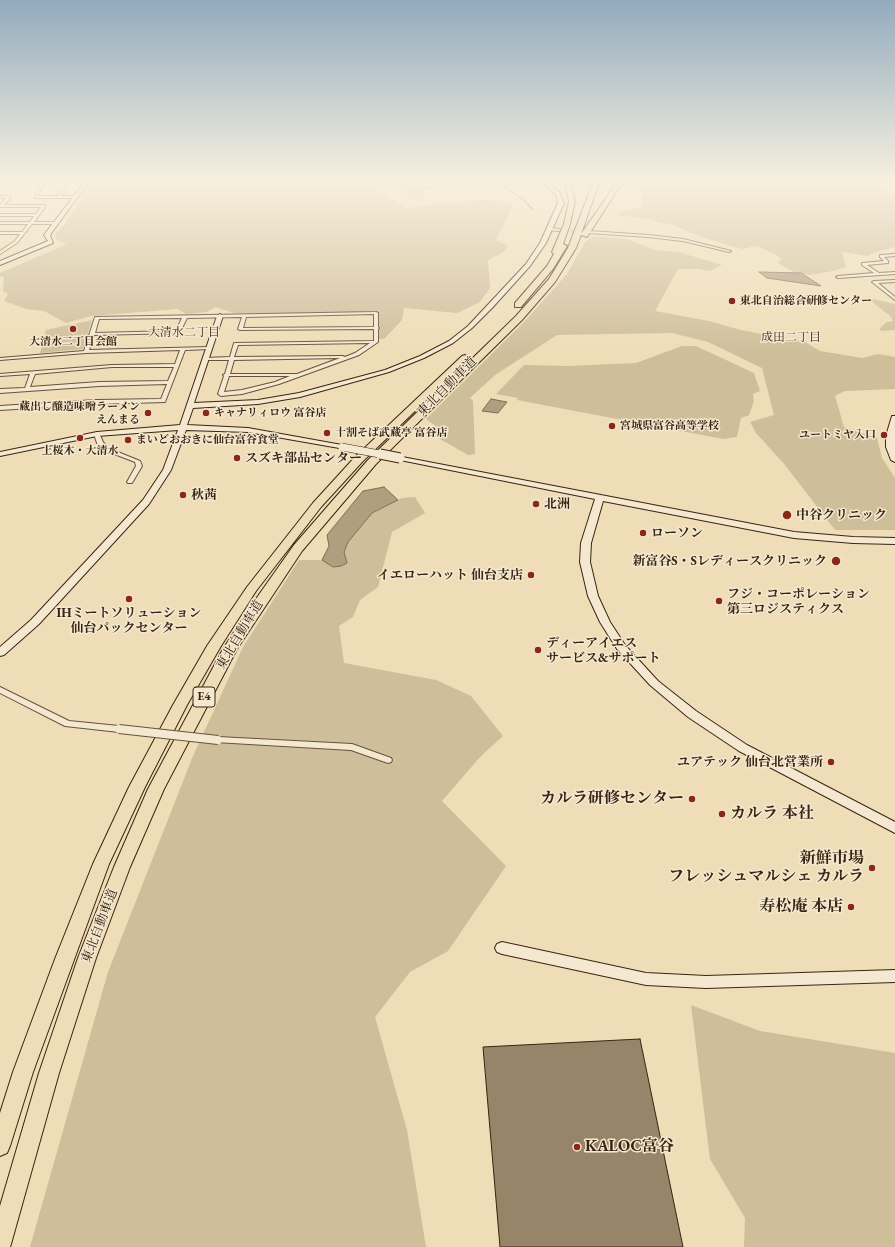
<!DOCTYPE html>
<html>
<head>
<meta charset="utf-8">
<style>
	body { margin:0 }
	canvas { display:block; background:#eeddb6 }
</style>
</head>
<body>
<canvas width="895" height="1247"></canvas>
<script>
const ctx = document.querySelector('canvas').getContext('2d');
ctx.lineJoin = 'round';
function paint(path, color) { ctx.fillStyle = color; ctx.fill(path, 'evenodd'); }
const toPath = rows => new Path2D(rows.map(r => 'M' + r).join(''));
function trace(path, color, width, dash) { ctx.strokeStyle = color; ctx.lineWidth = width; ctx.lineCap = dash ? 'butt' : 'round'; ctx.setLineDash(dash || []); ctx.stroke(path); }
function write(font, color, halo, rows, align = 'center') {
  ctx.font = font + ' "EB Garamond","Noto Serif JP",serif'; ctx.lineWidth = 3; ctx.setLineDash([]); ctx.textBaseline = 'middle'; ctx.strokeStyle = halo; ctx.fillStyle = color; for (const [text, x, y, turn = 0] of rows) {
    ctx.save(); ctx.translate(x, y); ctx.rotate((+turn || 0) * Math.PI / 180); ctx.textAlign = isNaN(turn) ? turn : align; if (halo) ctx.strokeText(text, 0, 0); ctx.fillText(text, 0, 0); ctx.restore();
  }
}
const green = toPath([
	[92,180,135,180,140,187,154,187,193,180,473,180,485,184,424,191,422,198,411,199,395,184,372,187,406,208,480,200,514,203,496,240,508,246,504,252,488,260,490,288,480,302,457,313,404,308,402,320,384,339,378,339,379,313,234,313,215,307,207,312,186,314,178,309,91,316,66,323,44,311,26,309,4,301,8,294,3,291,4,277,0,276,0,273,67,244,58,241,54,235,65,224],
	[645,180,840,180,868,183,895,192,895,247,876,252,868,256,842,252,846,267,833,271,809,275,794,272,778,263,781,259,775,254,756,246,742,249,704,238,676,226,647,219,614,215,641,207,642,182],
	[593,236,627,239,655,250,679,252,722,265,710,271,699,269,678,269,655,311,709,321,741,330,805,342,820,351,862,358,878,354,895,357,895,389,845,391,835,396,844,427,877,438,882,458,895,478,895,530,835,530,785,465,756,433,750,422,774,415,762,368,708,342,672,333,557,335,495,375,470,398,473,401,475,454,468,455,433,435,437,427,426,419,524,322,567,274,585,242],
	[873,299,895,304,895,330,882,331,879,329,887,322,893,321,890,316,870,300],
	[92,320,83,349,40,353,46,330],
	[682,346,696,346,754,373,760,391,753,394,754,401,749,415,741,418,737,437,723,439,517,400,518,398,496,394,524,365,568,366,636,363],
	[415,497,425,513,392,532,378,587,360,600,353,617,339,626,344,663,436,680,471,696,503,736,481,756,442,801,506,866,448,951,410,972,375,1017,407,1130,426,1247,30,1247,108,972,193,756,243,647,299,560,322,560,333,567,341,566,347,563,344,552,348,542,371,514,402,498],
	[691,1005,760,1031,895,1053,895,1247,744,1247,745,1218,710,1159]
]);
const water = toPath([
	[759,272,801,273,821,286,767,278,759,272],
	[491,399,507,402,498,413,482,411,491,399],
	[384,487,398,500,372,513,348,542,344,552,347,563,341,566,333,567,322,560,329,546,327,535,363,491,384,487]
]);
const stream = toPath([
	[515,180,505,187,524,200,532,209]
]);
const building = toPath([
	[640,1039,683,1247,500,1247,483,1047,640,1039]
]);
const streetTunnel = toPath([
	[559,230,583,232]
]);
const street = toPath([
	[42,180,45,180,38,196,58,196,69,180,71,180,61,196,76,196,78,197,76,198,35,198,42,180],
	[0,196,9,196,11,197,4,205,45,205,45,207,34,222,56,222,58,223,56,224,32,224,17,243,0,254,0,251,15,241,20,234,0,234,0,232,22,232,28,224,0,224,0,222,30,222,34,216,0,216,0,214,36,214,41,207,0,207,0,205,6,198,0,198,0,196],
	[550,228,559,229,561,230,559,231,549,230,549,228,550,228],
	[589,231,648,235,683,239,731,251,729,252,683,241,648,237,588,233,588,231,589,231],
	[895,254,895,256,884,257,888,261,888,263,867,265,879,273,895,272,895,274,838,278,836,277,838,276,874,273,862,265,862,263,884,261,880,257,880,255,895,254],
	[895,280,895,282,878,283,895,297,895,300,872,282,874,281,895,280],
	[376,312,378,313,378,327,379,328,378,329,378,342,359,355,279,384,242,394,221,396,218,394,224,376,223,375,225,374,229,360,205,360,203,359,205,358,230,357,234,343,374,341,374,329,240,330,238,329,242,317,187,318,180,332,178,333,94,335,89,350,209,347,211,348,209,349,185,350,165,402,96,404,0,410,0,406,96,400,161,399,167,384,99,386,0,393,0,389,25,388,30,374,0,376,0,374,112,365,175,364,180,350,86,353,0,360,0,358,84,351,95,317,376,312],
	[374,314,374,327,243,328,246,317,374,314],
	[182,318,176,331,95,333,99,319,182,318],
	[370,343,355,353,345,357,343,356,234,357,238,345,370,343],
	[340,358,297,374,230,374,234,360,340,358],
	[112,367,174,367,168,381,99,382,30,387,35,374,112,367],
	[229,376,290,376,275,382,242,390,224,392,229,376],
	[97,432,99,433,103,442,108,448,140,461,142,466,132,483,128,483,127,482,136,466,135,462,104,450,97,443,94,434,97,432],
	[0,687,69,721,119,726,122,727,123,729,122,731,119,732,65,726,0,693,0,687],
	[218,737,352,744,391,758,392,760,391,762,388,763,351,750,215,742,214,740,215,738,218,737]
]);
const secondary = toPath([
	[86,180,90,180,50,235,53,243,0,265,0,261,48,241,44,235,86,180],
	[541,180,545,180,560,193,564,203,546,243,530,266,493,307,472,328,453,343,424,358,389,372,300,397,258,404,193,408,187,425,248,428,342,445,346,447,345,449,248,432,186,430,171,470,149,504,39,624,4,655,0,656,0,647,31,620,143,500,163,470,178,430,97,436,0,456,0,452,97,432,180,425,217,316,220,314,223,316,194,403,258,400,299,393,385,370,420,356,449,341,468,326,526,264,540,243,558,203,556,195,541,180],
	[892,416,895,416,895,462,891,460,886,447,886,436,892,416],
	[397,456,794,532,853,537,895,538,895,544,853,543,794,538,603,501,591,543,590,562,598,596,610,622,625,645,658,681,696,711,747,745,895,822,895,833,739,751,688,717,650,685,617,649,600,622,588,596,580,562,581,543,595,499,400,460,397,460,397,456],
	[502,942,646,973,706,976,895,970,895,982,706,988,646,985,502,954,497,952,495,948,497,944,502,942]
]);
const highway = toPath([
	[564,180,570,180,575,201,570,224,563,244,567,246,553,269,521,307,515,307,515,303,547,266,554,254,552,252,564,224,569,201,564,180],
	[594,180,600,180,581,234,616,184,622,180,628,180,620,186,587,237,581,235,576,248,555,282,522,320,376,464,302,551,237,649,164,789,130,867,96,958,59,1073,11,1244,10,1247,0,1247,0,1206,39,1073,78,958,114,867,148,789,223,649,258,596,294,545,327,507,368,460,516,316,549,279,568,248,594,180],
	[465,355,469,358,468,360,363,461,321,507,256,591,221,646,187,705,145,787,109,864,33,1072,10,1146,7,1153,0,1156,0,1113,13,1072,55,959,93,864,129,787,173,705,207,646,247,587,313,503,355,457,462,356,465,355]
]);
const streetBridge = toPath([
	[119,729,218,740]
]);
const secondaryBridgeFar1 = toPath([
	[342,447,385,455]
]);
const secondaryBridge = toPath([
	[380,454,400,458]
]);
const markers = [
	[732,301,4,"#8f2418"],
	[73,329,4,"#8f2418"],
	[148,413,4,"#8f2418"],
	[206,413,4,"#8f2418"],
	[612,426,4,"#8f2418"],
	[327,433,4,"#8f2418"],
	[884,435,4,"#8f2418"],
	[80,438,4,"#8f2418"],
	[128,440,4,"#8f2418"],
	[237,458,4,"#8f2418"],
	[183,495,4,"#8f2418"],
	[536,504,4,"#8f2418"],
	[787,515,5,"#8f2418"],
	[643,533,4,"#8f2418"],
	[836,561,5,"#8f2418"],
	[531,575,4,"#8f2418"],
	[129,599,4,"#8f2418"],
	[719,601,4,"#8f2418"],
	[538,650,4,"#8f2418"],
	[831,762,4,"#8f2418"],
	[692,799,4,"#8f2418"],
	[722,814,4,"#8f2418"],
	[872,868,4,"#8f2418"],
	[851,907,4,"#8f2418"],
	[577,1147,4,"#8f2418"]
];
const farPoinames = [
	["東北自治総合研修センター",740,301],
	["大清水二丁目会館",73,342,"center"],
	["蔵出し醸造味噌ラーメン",140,407,"right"],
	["えんまる",140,420,"right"],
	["キャナリィロウ 富谷店",214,413],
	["宮城県富谷高等学校",620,426],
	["十割そば武蔵亭 富谷店",335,433],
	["ユートミヤ入口",876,435,"right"],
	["まいどおおきに仙台富谷食堂",136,440],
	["上桜木・大清水",80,451,"center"]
];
const farNeighbourhoodnames = [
	["大清水二丁目",184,333],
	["成田二丁目",791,338]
];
const shields = [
	[204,697,22]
];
const shieldNames = [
	["E4",204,697]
];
const streetNames = [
	["東北自動車道",447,387,-45],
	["東北自動車道",240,635,-59],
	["東北自動車道",100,926,-69]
];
const poiNames = [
	["スズキ部品センター",245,458],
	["秋茜",191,495],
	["北洲",544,504],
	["中谷クリニック",796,515],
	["ローソン",651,533],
	["新富谷S・Sレディースクリニック",827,561,"right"],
	["イエローハット 仙台支店",523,575,"right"],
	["フジ・コーポレーション",727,594],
	["第三ロジスティクス",727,609],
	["IHミートソリューション",129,613,"center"],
	["仙台パックセンター",129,628,"center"],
	["ディーアイエス",546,643],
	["サービス&サポート",546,658],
	["ユアテック 仙台北営業所",823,762,"right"]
];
const nearPoinames = [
	["カルラ研修センター",684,799],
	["カルラ 本社",730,814,"left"],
	["新鮮市場",864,859],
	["フレッシュマルシェ カルラ",864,877],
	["寿松庵 本店",843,907],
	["KALOC富谷",585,1147,"left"]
];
paint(green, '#cfbe9a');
paint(water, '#b19e7f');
trace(water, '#816d54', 1);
trace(stream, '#816d54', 1.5);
paint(building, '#988468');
trace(building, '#3a2413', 1);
trace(streetTunnel, '#cab895', 4, [4, 2]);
trace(street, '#67523c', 2);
trace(secondary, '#3a2413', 2);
trace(highway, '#3a2413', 2);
paint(street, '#f4e9d0');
paint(secondary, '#f4e9d0');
paint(highway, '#eeddb6');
trace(streetBridge, '#67523c', 10, []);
trace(secondaryBridgeFar1, '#3a2413', 8, []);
trace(secondaryBridge, '#3a2413', 11, []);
trace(streetBridge, '#f4e9d0', 8);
trace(secondaryBridgeFar1, '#f4e9d0', 7);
trace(secondaryBridge, '#f4e9d0', 9);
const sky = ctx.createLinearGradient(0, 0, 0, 354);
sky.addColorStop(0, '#92abbe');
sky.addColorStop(0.51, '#f7f0de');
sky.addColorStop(1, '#f7f0de00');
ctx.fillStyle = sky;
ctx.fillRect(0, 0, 895, 354);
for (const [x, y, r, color] of markers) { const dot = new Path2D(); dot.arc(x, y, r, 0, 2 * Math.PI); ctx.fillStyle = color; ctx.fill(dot); trace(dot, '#f4e9d0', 1.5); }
write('bold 11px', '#3a2413', '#f4e9d0', farPoinames, 'left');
write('12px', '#3a2413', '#f4e9d0', farNeighbourhoodnames);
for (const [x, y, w] of shields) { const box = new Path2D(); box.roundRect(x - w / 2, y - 10, w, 20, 3); ctx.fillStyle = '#f4e9d0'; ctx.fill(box); trace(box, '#3a2413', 1); }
write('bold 12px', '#3a2413', null, shieldNames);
write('13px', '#3a2413', '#f4e9d0', streetNames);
write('bold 13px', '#3a2413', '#f4e9d0', poiNames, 'left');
write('bold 16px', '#3a2413', '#f4e9d0', nearPoinames, 'right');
</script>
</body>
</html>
